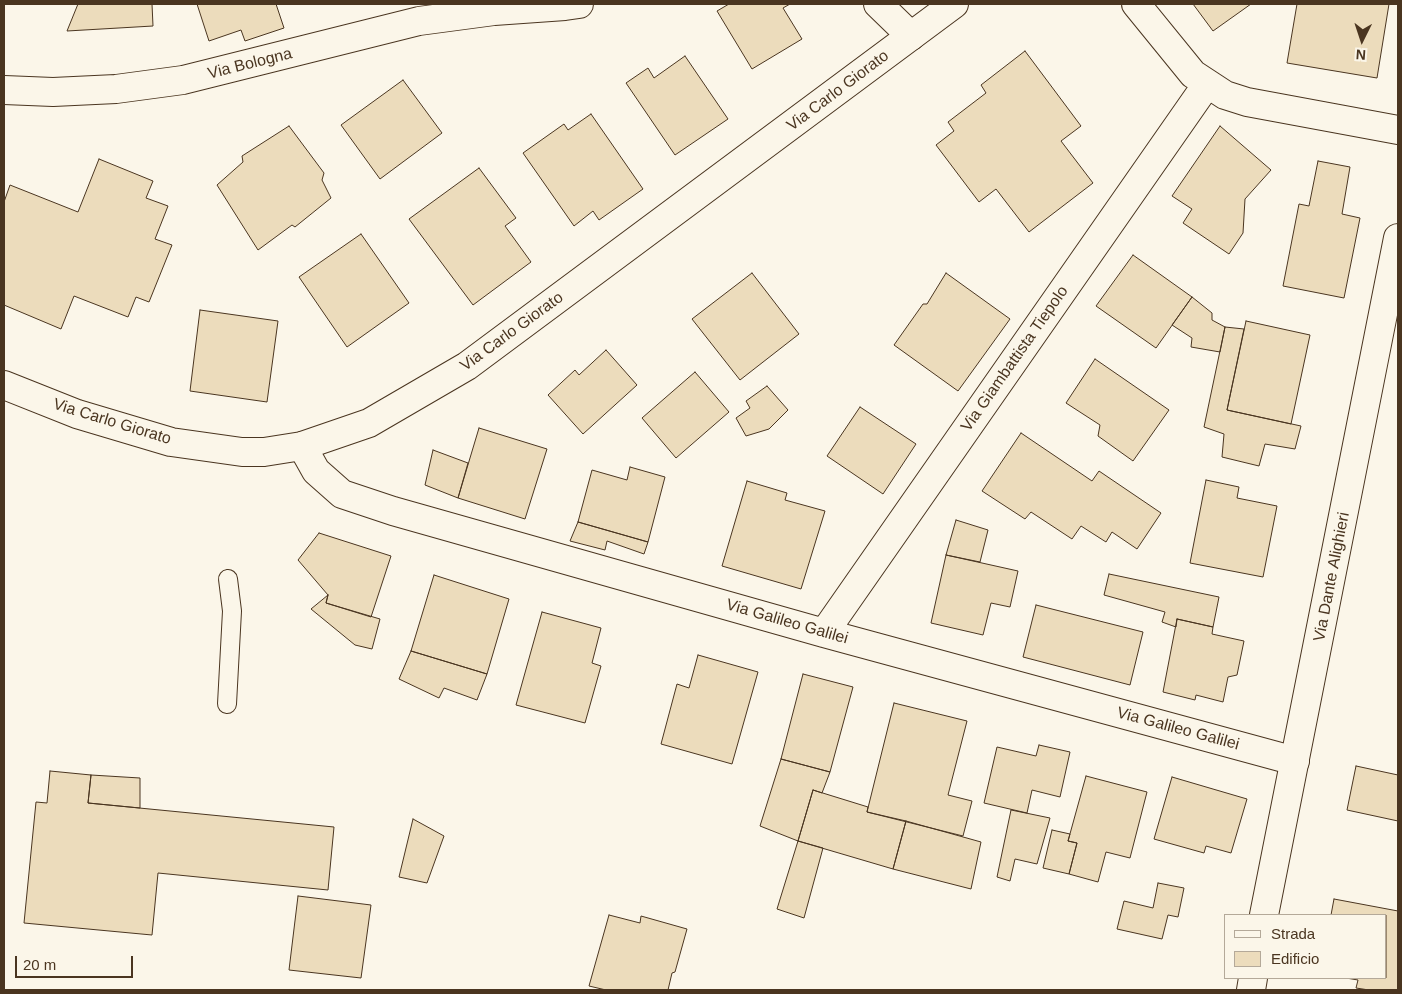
<!DOCTYPE html>
<html>
<head>
<meta charset="utf-8">
<style>
	body { margin:0 }
	#map { position:relative; width:1402px; height:994px; overflow:hidden; background:#fbf6e9; font-family:Arial,sans-serif }
	canvas { display:block }
	.frame { position:absolute; inset:0; border:5px solid #4a3520; pointer-events:none }
	.legend { position:absolute; left:1224px; top:914px; width:162px; height:65px; box-sizing:border-box; background:#fbf6e9; border:1px solid #b4a999; margin:0; padding:6px 9px; list-style:none; font-size:15px; color:#4a3520 }
	.legend li { display:flex; align-items:center; gap:10px; height:25px }
	.legend b { width:25px; border:1px solid #b4a999 }
	.north { position:absolute; left:1337px; top:15px; width:50px; height:50px; -webkit-text-stroke:4px #fbf6e9; paint-order:stroke; rotate:184deg; font-size:14px; font-weight:700; line-height:20px; text-align:center; color:#4a3520 }
	.north::after { content:''; display:block; margin:auto; width:18px; height:22px; background:#4a3520; clip-path:polygon(50% 0,100% 100%,50% 72%,0 100%) }
	.scale { position:absolute; left:15px; top:956px; width:118px; height:22px; box-sizing:border-box; border:2px solid #4a3520; border-top:0; padding-left:6px; font-size:15px; line-height:18px; white-space:nowrap; color:#4a3520; -webkit-text-stroke:4px #fbf6e9; paint-order:stroke }
</style>
</head>
<body>
<div id="map">
<canvas width="1402" height="994"></canvas>
<div class="frame"></div>
<ul class="legend">
<li><b style="height:6px;background:#fbf6e9"></b>Strada</li>
<li><b style="height:14px;background:#ecdcbc"></b>Edificio</li>
</ul>
<div class="north">N</div>
<div class="scale">20 m</div>
</div>
<script>
const ctx = document.querySelector('canvas').getContext('2d');
ctx.lineJoin = 'round';
function paint(path, color) { ctx.fillStyle = color; ctx.fill(path, 'evenodd'); }
const toPath = rows => new Path2D(rows.map(r => 'M' + r).join(''));
function trace(path, color, width, dash) { ctx.strokeStyle = color; ctx.lineWidth = width; ctx.lineCap = dash ? 'butt' : 'round'; ctx.setLineDash(dash || []); ctx.stroke(path); }
function write(font, color, halo, rows, align = 'center') {
  ctx.font = font + ' Arial,sans-serif'; ctx.lineWidth = 4; ctx.setLineDash([]); ctx.textBaseline = 'middle'; ctx.strokeStyle = halo; ctx.fillStyle = color; for (const [text, x, y, turn = 0] of rows) {
    ctx.save(); ctx.translate(x, y); ctx.rotate((+turn || 0) * Math.PI / 180); ctx.textAlign = isNaN(turn) ? turn : align; if (halo) ctx.strokeText(text, 0, 0); ctx.fillText(text, 0, 0); ctx.restore();
  }
}
const building = toPath([
	[78,4,152,4,153,26,67,31,78,4],
	[197,4,276,4,284,28,245,41,241,30,209,41,197,4],
	[729,4,790,4,783,8,802,39,752,69,717,11,729,4],
	[1193,4,1251,4,1213,31,1193,4],
	[1297,4,1389,4,1377,78,1287,63,1297,4],
	[1025,51,1081,126,1061,141,1093,183,1029,232,996,189,979,202,936,145,954,131,948,122,986,93,981,85,1025,51],
	[685,56,728,119,675,155,626,83,648,68,654,78,685,56],
	[403,80,442,133,380,179,341,125,403,80],
	[591,114,643,189,599,220,593,211,574,226,523,153,564,124,568,130,591,114],
	[289,126,324,173,322,180,331,198,295,227,292,225,258,250,217,185,243,162,242,156,289,126],
	[1220,126,1271,170,1245,199,1243,233,1229,254,1183,223,1192,209,1172,196,1220,126],
	[99,159,153,181,146,198,168,206,155,239,172,245,149,302,136,297,128,317,74,296,61,329,4,305,4,202,10,185,78,212,99,159],
	[1318,161,1350,167,1342,214,1360,218,1344,298,1283,286,1299,204,1309,206,1318,161],
	[479,168,516,218,505,226,531,262,473,305,409,219,479,168],
	[361,234,409,303,347,347,299,277,361,234],
	[1133,255,1192,297,1156,348,1096,306,1133,255],
	[752,273,799,334,740,380,692,319,752,273],
	[946,273,1010,319,958,391,894,345,923,304,927,304,946,273],
	[1192,297,1212,313,1212,320,1225,327,1220,352,1191,347,1192,338,1172,325,1192,297],
	[200,310,278,321,267,402,190,391,200,310],
	[1246,321,1310,335,1291,424,1227,410,1246,321],
	[1225,327,1244,329,1227,410,1301,426,1295,449,1265,444,1259,466,1222,457,1224,434,1204,427,1225,327],
	[606,350,637,385,583,434,548,395,575,370,579,375,606,350],
	[1095,359,1169,410,1133,461,1098,436,1100,425,1066,403,1095,359],
	[695,372,729,412,676,458,642,418,695,372],
	[767,386,788,410,769,429,746,436,736,418,750,408,746,401,767,386],
	[860,407,916,444,883,494,827,456,860,407],
	[479,428,547,449,525,519,458,498,479,428],
	[1021,433,1092,481,1099,471,1161,513,1137,549,1112,532,1106,542,1081,526,1072,539,1031,512,1025,519,982,491,1021,433],
	[433,450,468,463,458,498,425,485,433,450],
	[630,467,665,477,648,542,578,522,592,470,627,480,630,467],
	[1206,480,1239,487,1237,498,1277,506,1263,577,1190,563,1206,480],
	[747,481,787,493,785,500,825,511,801,589,722,566,747,481],
	[956,520,988,530,980,562,946,555,956,520],
	[578,522,648,542,644,554,607,541,605,550,570,541,578,522],
	[319,533,391,556,371,617,326,603,328,595,298,560,319,533],
	[946,555,1018,571,1010,607,991,603,983,635,931,623,946,555],
	[1109,574,1219,597,1213,627,1177,619,1176,627,1162,622,1165,612,1104,595,1109,574],
	[434,575,509,599,487,674,411,651,434,575],
	[328,595,326,603,380,619,372,649,355,645,311,609,328,595],
	[1036,605,1143,632,1130,685,1023,657,1036,605],
	[542,612,601,628,592,663,601,666,585,723,516,705,542,612],
	[1177,619,1213,627,1212,634,1244,641,1237,675,1228,677,1223,702,1196,695,1195,700,1163,692,1177,619],
	[411,651,487,674,477,700,444,688,439,698,399,679,411,651],
	[698,655,758,672,732,764,661,744,677,684,689,688,698,655],
	[803,674,853,687,830,772,781,759,803,674],
	[894,703,967,721,948,795,972,801,963,836,867,812,894,703],
	[1039,745,1070,752,1060,797,1032,790,1027,813,984,803,997,747,1036,756,1039,745],
	[781,759,830,772,822,793,813,790,798,841,760,826,781,759],
	[1356,766,1398,775,1398,821,1347,810,1356,766],
	[50,771,91,775,88,803,334,827,328,890,158,873,152,935,24,923,36,802,47,803,50,771],
	[91,775,140,778,140,808,88,803,91,775],
	[1086,776,1147,792,1130,858,1106,852,1098,882,1069,874,1077,843,1068,841,1086,776],
	[1172,777,1247,799,1231,853,1206,846,1204,853,1154,839,1172,777],
	[813,790,868,807,867,812,906,821,893,869,798,841,813,790],
	[1011,810,1050,818,1037,864,1015,859,1010,881,997,877,1011,810],
	[413,819,444,836,427,883,399,877,413,819],
	[906,821,981,842,971,889,893,869,906,821],
	[1052,830,1070,834,1068,841,1077,843,1069,874,1043,868,1052,830],
	[798,841,823,848,804,918,777,909,798,841],
	[1158,883,1184,888,1178,917,1168,915,1162,939,1117,929,1124,901,1153,908,1158,883],
	[298,896,371,905,361,978,289,970,298,896],
	[1334,899,1398,911,1398,990,1369,990,1356,988,1358,980,1346,978,1386,978,1386,915,1331,915,1334,899],
	[609,915,640,923,641,916,687,929,675,972,672,973,668,990,606,990,589,986,609,915]
]);
const lane = toPath([
	[227,704,232,611,228,579]
]);
const street = toPath([
	[878,4,911,36],
	[1136,4,1193,74,1225,95,1247,102,1398,130],
	[4,90,53,92,116,89,183,80,419,21,494,11,565,6,579,4],
	[302,446,316,471,342,494,393,511,824,633,1295,761],
	[824,633,1207,84]
]);
const secondary = toPath([
	[4,385,77,414,171,442,242,452,264,452,302,446,369,423,467,366,954,4],
	[1264,915,1398,238],
	[1251,990,1253,978]
]);
const streetNames = [
	["Via Bologna",250,64,-14],
	["Via Carlo Giorato",838,91,-37],
	["Via Carlo Giorato",512,332,-36],
	["Via Giambattista Tiepolo",1015,359,-55],
	["Via Carlo Giorato",112,422,17],
	["Via Dante Alighieri",1332,577,-79],
	["Via Galileo Galilei",787,622,16],
	["Via Galileo Galilei",1178,729,15]
];
paint(building, '#ecdcbc');
trace(building, '#4a3520', 1);
trace(lane, '#4a3520', 20);
trace(street, '#4a3520', 30);
trace(secondary, '#4a3520', 30);
trace(lane, '#fbf6e9', 18);
trace(street, '#fbf6e9', 28);
trace(secondary, '#fbf6e9', 28);
write('16px', '#4a3520', '#fbf6e9', streetNames);
</script>
</body>
</html>
